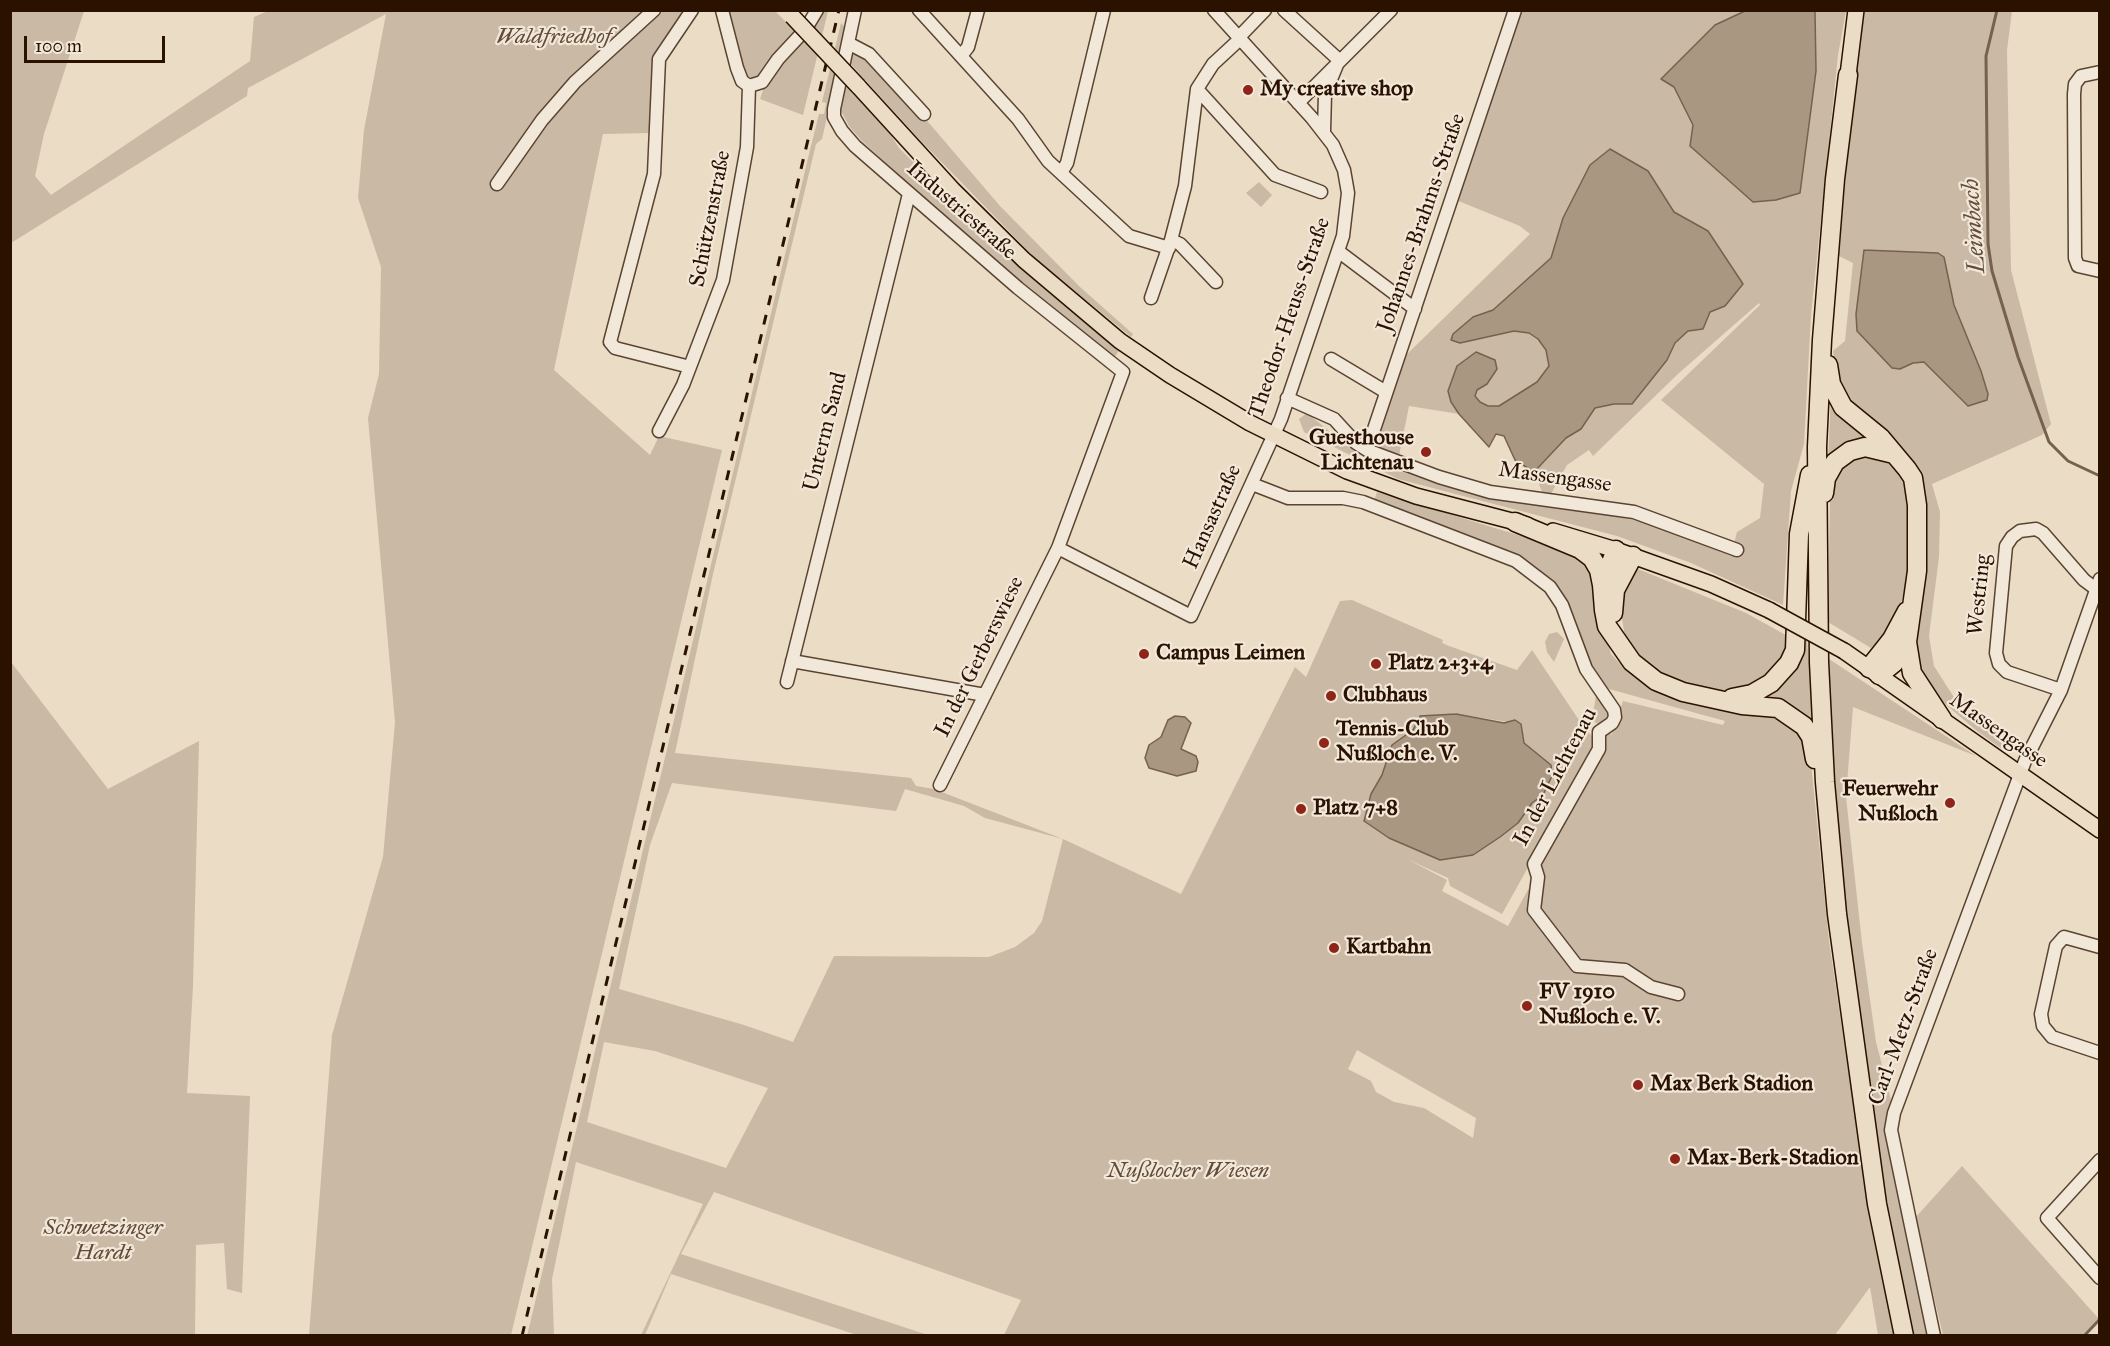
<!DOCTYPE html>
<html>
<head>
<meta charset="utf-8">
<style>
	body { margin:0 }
	#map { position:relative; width:2110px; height:1346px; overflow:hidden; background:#ebdcc5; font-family:"IM FELL Great Primer",serif }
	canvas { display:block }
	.frame { position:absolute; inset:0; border:12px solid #2a1100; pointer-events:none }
	.scale { position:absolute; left:24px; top:36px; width:141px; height:27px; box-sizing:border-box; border:3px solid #2a1100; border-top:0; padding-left:8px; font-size:18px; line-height:21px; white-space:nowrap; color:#2a1100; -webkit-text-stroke:4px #f2e8d9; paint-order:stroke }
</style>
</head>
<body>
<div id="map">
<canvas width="2110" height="1346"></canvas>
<div class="frame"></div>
<div class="scale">100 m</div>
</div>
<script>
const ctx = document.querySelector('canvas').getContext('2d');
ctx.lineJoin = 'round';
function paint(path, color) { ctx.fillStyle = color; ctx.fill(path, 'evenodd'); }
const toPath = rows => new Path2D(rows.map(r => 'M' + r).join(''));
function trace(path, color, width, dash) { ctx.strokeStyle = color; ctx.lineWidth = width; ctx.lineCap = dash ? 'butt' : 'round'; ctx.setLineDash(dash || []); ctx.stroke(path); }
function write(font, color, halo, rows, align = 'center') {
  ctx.font = font + ' "IM FELL Great Primer",serif'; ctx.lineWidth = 4.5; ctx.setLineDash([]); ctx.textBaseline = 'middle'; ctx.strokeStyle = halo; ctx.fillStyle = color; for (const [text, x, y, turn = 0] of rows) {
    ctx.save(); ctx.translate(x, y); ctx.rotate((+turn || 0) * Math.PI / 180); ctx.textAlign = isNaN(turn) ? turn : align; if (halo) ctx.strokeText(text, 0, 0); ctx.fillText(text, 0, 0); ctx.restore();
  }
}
const green = toPath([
	[11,11,84,11,44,134,35,176,51,195,250,61,254,17,268,11,684,11,654,74,650,133,603,134,554,370,650,455,659,436,722,450,511,1335,309,1335,332,1035,383,857,395,722,368,418,379,374,381,267,358,198,364,130,386,14,248,88,247,96,11,243],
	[728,11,775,11,803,39,821,11,828,11,803,115,760,99,763,90,756,79,746,76],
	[1518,11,1745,11,1715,25,1674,87,1693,125,1809,117,1816,71,1815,11,1846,11,1838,55,1811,315,1804,444,1791,491,1783,605,1691,563,1617,536,1398,479,1304,432,1299,419,1307,413,1361,457,1426,479,1447,486,1645,522,1731,556,1737,532,1760,518,1764,484,1661,400,1760,305,1759,303,1679,373,1593,456,1589,450,1567,465,1551,494,1543,494,1534,472,1566,438,1581,429,1595,408,1614,404,1632,404,1667,360,1675,343,1688,331,1703,329,1710,312,1725,306,1723,257,1708,231,1674,212,1648,171,1563,218,1552,258,1493,310,1473,317,1453,334,1460,343,1514,331,1529,333,1538,339,1546,350,1549,366,1537,382,1499,406,1488,406,1479,402,1475,396,1477,390,1487,384,1448,391,1451,402,1459,414,1409,406,1399,456,1373,447,1400,361,1530,234,1520,226,1456,200,1511,41],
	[1863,11,2012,11,2007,50,2011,270,2051,424,2042,435,1932,484,1940,512,1939,557,1929,636,1934,666,1955,699,2000,739,2006,752,1977,731,1930,691,1921,674,1913,648,1921,495,1846,406,1837,383,1833,351,1845,341,1853,263,1837,255,1851,99],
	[1944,257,1954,305,1988,394,1967,406,1924,362,1913,363,1900,369],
	[841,23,847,29,822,139,816,144,713,574,675,753,911,778,916,786,934,789,1063,839,1181,894,1295,667,1306,677,1340,601,1352,600,1443,640,1442,643,1449,646,1517,670,1532,650,1585,729,1598,742,1502,914,1450,886,1448,878,1407,859,1447,880,1442,891,1508,926,1601,758,1606,747,1604,736,1606,731,1611,730,1611,736,1623,701,1723,725,1725,721,1609,689,1592,670,1552,583,1545,576,1529,563,1374,501,1377,492,1567,550,1589,567,1611,654,1625,669,1664,694,1696,705,1784,718,1794,724,1810,753,1829,941,1859,1142,1895,1335,1878,1335,1870,1287,1835,1335,1004,1335,1021,1300,714,1192,681,1254,928,1335,857,1335,671,1274,645,1335,641,1335,703,1204,576,1162,552,1279,554,1335,527,1336,809,154,819,114,824,114,826,103,822,102],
	[1457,714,1521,724,1524,743,1551,765,1543,795,1532,803,1518,823,1473,855,1440,860,1389,838,1364,821,1371,794,1382,775,1392,746,1413,730,1418,720],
	[672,783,896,811,905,789,964,806,985,818,1063,839,1042,921,1034,933,1015,947,989,957,834,956,793,1042,744,1025,619,989,650,845],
	[604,1042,655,1051,768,1088,726,1168,587,1122],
	[1357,1050,1476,1118,1473,1138,1424,1108,1394,1102,1376,1092,1371,1081,1348,1069],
	[860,50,923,116,1000,206,1080,287,1133,334,1131,337,1036,259,920,140,847,60],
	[847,87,890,134,899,148,991,240,1023,271,1119,351,1113,359,999,267,861,140,849,126,840,109,842,92],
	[1259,182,1272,195,1261,207,1246,193],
	[1831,395,1882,444,1828,462],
	[1862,453,1890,460,1904,478,1912,511,1911,571,1895,621,1871,648,1828,622,1830,496,1840,466],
	[1633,567,1746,613,1793,639,1772,676,1751,688,1720,693,1679,685,1645,666,1626,642,1622,619,1621,598],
	[1557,632,1564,639,1554,662,1547,652,1545,642,1549,634],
	[1807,640,1813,713,1814,730,1747,700],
	[1826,657,1976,756,1853,707,1846,797,1862,943,1876,1042,1891,1100,1929,1335,1909,1335,1889,1229,1849,945,1835,799],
	[11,662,108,789,199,741,193,986,187,1093,250,1096,242,1293,227,1289,224,1243,196,1245,195,1335,11,1335],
	[1596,696,1608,707,1610,718,1599,725,1592,720],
	[1962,1166,2099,1319,2083,1335,1943,1335,1915,1218]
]);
const water = toPath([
	[1745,11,1815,11,1816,71,1800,193,1776,200,1753,202,1690,146,1693,125,1674,87,1661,79,1715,25,1745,11],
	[1610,149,1648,171,1674,212,1708,231,1743,284,1725,306,1710,312,1703,329,1688,331,1675,343,1667,360,1632,404,1614,404,1595,408,1581,429,1566,438,1534,472,1515,460,1504,436,1496,434,1489,447,1459,414,1451,402,1448,391,1457,366,1476,352,1495,360,1497,369,1487,384,1477,390,1475,396,1480,402,1488,406,1499,406,1537,382,1549,366,1546,350,1538,339,1529,333,1514,331,1460,343,1451,340,1453,334,1473,317,1493,310,1551,258,1563,218,1590,165,1610,149],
	[1864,250,1938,253,1944,257,1954,305,1981,371,1988,394,1987,400,1968,406,1924,362,1913,363,1900,369,1892,368,1857,331,1856,314,1864,250],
	[1456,714,1504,723,1515,720,1521,724,1524,743,1551,765,1552,776,1543,795,1532,803,1518,823,1500,837,1473,855,1440,860,1389,838,1364,821,1371,794,1382,775,1392,745,1413,730,1420,716,1456,714],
	[1175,716,1185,717,1191,723,1181,749,1196,756,1198,762,1196,771,1177,776,1149,768,1145,758,1149,745,1161,737,1168,720,1175,716]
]);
const stream = toPath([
	[1997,10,1986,56,1988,244,1992,271,2018,357,2049,442,2068,461,2100,476],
	[2084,1336,2100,1319]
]);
const minor = toPath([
	[722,10,737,68,742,81,749,86],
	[855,10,834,109,834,117,842,131,855,146,1018,288,1123,372,1058,548,940,785],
	[919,10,1018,119,1048,161,1129,236,1169,248],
	[1284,10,1339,60,1325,94,1324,131],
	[1239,37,1265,10],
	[848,43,869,54,924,114],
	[961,56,968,47,978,10],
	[2100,72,2081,76,2075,84,2074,94,2075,258,2078,266,2100,271],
	[749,86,762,82,778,59,805,30,817,10],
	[1197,89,1275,175,1321,192],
	[1298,103,1391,10],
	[1061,173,1067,163,1104,10],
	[497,184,542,120,575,82,654,10],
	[1171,240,1180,244,1216,282],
	[1338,251,1415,309],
	[1151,298,1171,240,1185,186,1197,89,1213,64,1240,39],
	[1331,359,1386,392],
	[690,367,615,348,610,342,654,174,659,59,692,10],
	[1287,398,1334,419,1356,443,1367,450,1439,477,1490,492,1634,512,1737,550],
	[659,431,683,385,723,280,747,147,749,86],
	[1367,450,1515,10],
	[1252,484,1288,498,1343,498,1363,502,1516,561,1550,587,1562,605,1586,669,1614,710,1615,717,1612,723,1599,732,1599,749,1534,864,1538,877,1534,910,1577,966,1625,970,1651,987,1678,994],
	[1058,548,1191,616,1281,419,1343,236,1348,193,1344,170,1333,145,1312,118,1214,10],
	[792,661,985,695],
	[787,682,909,194],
	[2061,690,2007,672,1999,664,1996,653,2006,546,2012,537,2020,531,2036,529,2043,533,2084,580,2096,589],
	[2100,947,2064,937,2056,946,2041,1014,2043,1026,2052,1037,2100,1053],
	[2100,1160,2047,1218,2100,1278],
	[1934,1336,1891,1130,1894,1113,2025,761,2061,690,2100,579]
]);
const major = toPath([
	[1848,75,1856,10],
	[858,86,953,190,1024,260,1120,341,1170,375,1250,423,1347,471,1416,496,1527,525],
	[1553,531,1616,550,1711,584,1769,610],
	[1844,651,2100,830]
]);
const highway = toPath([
	[1848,75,1835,179,1822,340,1817,447,1819,662,1825,782,1837,914,1877,1204,1904,1336],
	[1828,365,1831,384,1843,407,1881,438,1907,469,1913,478,1917,505,1917,571,1907,642,1894,663,1879,675],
	[1824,493,1826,478,1835,462,1850,451,1865,447,1894,454],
	[1515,522,1580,549,1592,558,1599,570,1602,585],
	[1616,550,1602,585,1604,610,1607,626,1632,662,1656,681,1683,692,1742,705,1778,708,1804,726,1811,737,1815,759],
	[1613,613,1615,590,1633,556],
	[1907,642,1912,673,1942,719],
	[1869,668,1892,639,1907,611],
	[1732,698,1752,694,1771,683,1789,663,1795,650,1799,534,1810,475]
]);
const rail = toPath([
	[522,1336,839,10]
]);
const majorBridge = toPath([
	[792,16,858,86],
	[1769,610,1844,651]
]);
const markers = [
	[1248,90,6,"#8f2418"],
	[1426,452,6,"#8f2418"],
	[1144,654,6,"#8f2418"],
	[1376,664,6,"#8f2418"],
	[1331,696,6,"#8f2418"],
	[1324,743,6,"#8f2418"],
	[1950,803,6,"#8f2418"],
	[1301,809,6,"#8f2418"],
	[1334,948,6,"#8f2418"],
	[1527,1006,6,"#8f2418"],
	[1638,1085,6,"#8f2418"],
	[1675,1159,6,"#8f2418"]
];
const parkNames = [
	["Waldfriedhof",554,38],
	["Nußlocher Wiesen",1188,1172],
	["Schwetzinger",103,1229],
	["Hardt",103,1254]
];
const poiNames = [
	["My creative shop",1260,90],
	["Guesthouse",1414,439,"right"],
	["Lichtenau",1414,464,"right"],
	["Campus Leimen",1156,654],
	["Platz 2+3+4",1388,664],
	["Clubhaus",1343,696],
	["Tennis-Club",1336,730],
	["Nußloch e. V.",1336,755],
	["Feuerwehr",1938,790,"right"],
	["Nußloch",1938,815,"right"],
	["Platz 7+8",1313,809],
	["Kartbahn",1346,948],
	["FV 1910",1539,993],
	["Nußloch e. V.",1539,1018],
	["Max Berk Stadion",1650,1085],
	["Max-Berk-Stadion",1687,1159]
];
const streetNames = [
	["Industriestraße",961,211,41],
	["Schützenstraße",711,219,-79],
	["Johannes-Brahms-Straße",1422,223,-71],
	["Theodor-Heuss-Straße",1290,318,-71],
	["Unterm Sand",826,432,-76],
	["Massengasse",1555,478,8],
	["Hansastraße",1213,517,-66],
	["Westring",1980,595,-84],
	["In der Gerberswiese",980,657,-64],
	["Massengasse",1998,731,35],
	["In der Lichtenau",1556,777,-62],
	["Carl-Metz-Straße",1904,1027,-70]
];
const waterNames = [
	["Leimbach",1975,226,-94]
];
paint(green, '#cab9a4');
paint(water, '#a99782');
trace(water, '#76614e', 1.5);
trace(stream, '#76614e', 3);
trace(minor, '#5a4431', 15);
trace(major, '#2a1100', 18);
trace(highway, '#2a1100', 21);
trace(minor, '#f2e8d9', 12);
trace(major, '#ebdcc5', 15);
trace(highway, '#ebdcc5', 18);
trace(rail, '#2a1100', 3, [10, 10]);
trace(majorBridge, '#2a1100', 18, []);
trace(majorBridge, '#ebdcc5', 15);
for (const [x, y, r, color] of markers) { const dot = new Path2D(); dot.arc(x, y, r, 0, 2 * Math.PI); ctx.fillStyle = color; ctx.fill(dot); trace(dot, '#f2e8d9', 2); }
write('italic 22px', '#624c39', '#f2e8d9', parkNames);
write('bold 22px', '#2a1100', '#f2e8d9', poiNames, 'left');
write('22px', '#2a1100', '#f2e8d9', streetNames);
write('italic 24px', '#634d3a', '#f2e8d9', waterNames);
</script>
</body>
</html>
